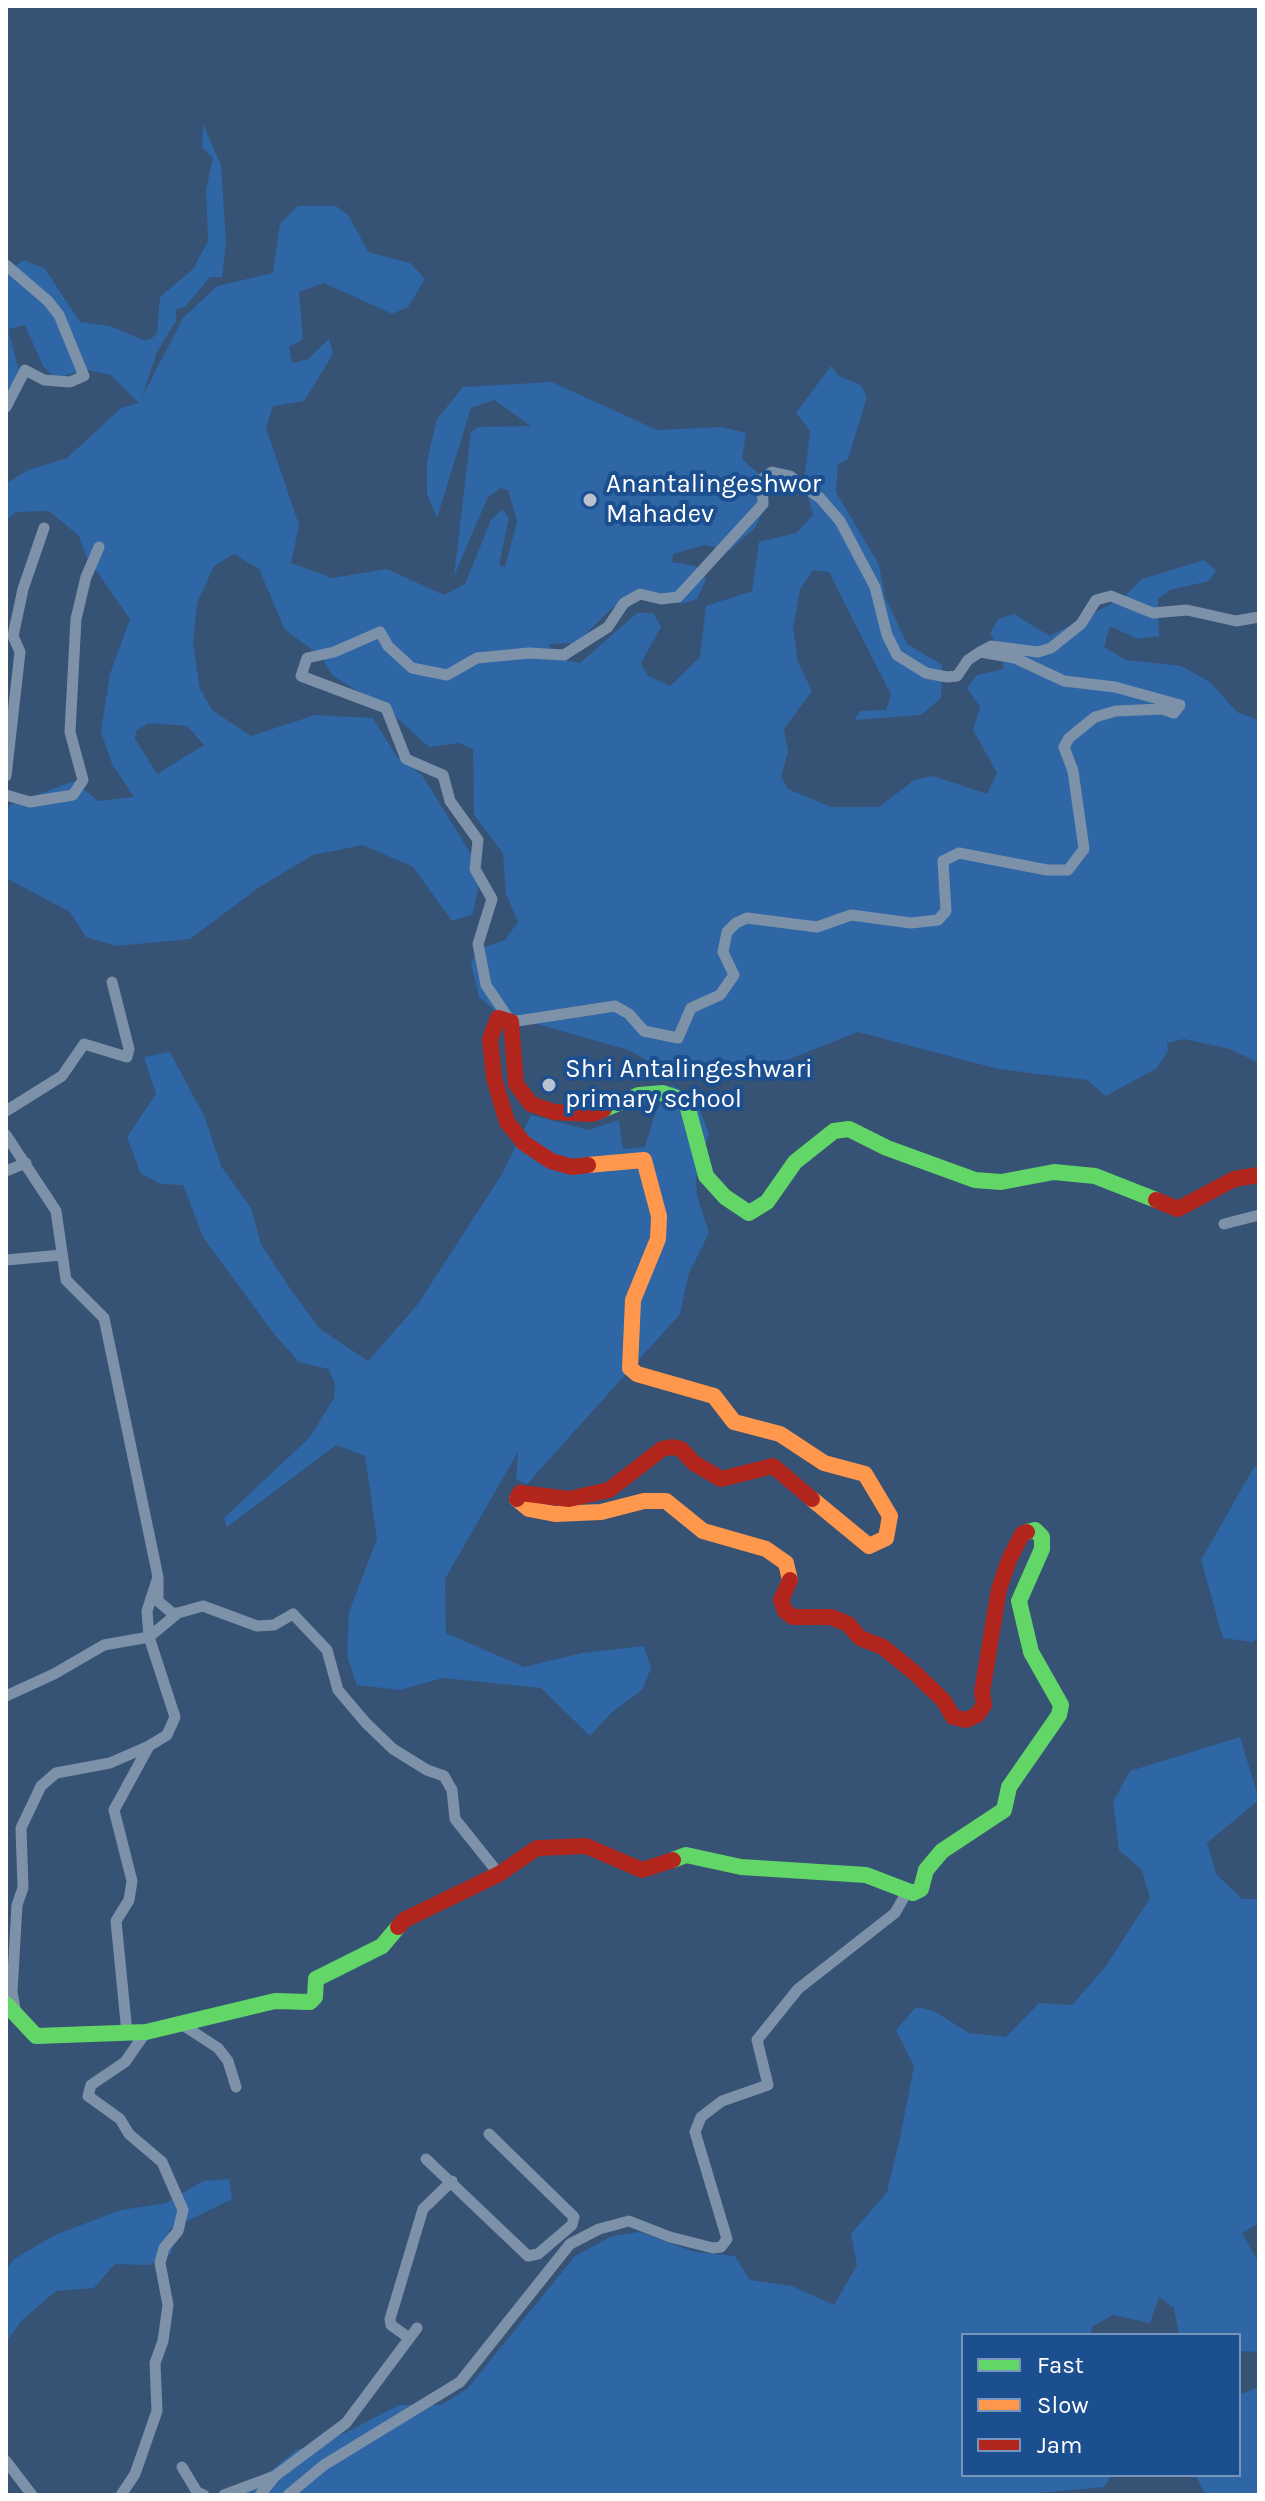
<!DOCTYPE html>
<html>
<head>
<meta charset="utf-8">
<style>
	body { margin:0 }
	#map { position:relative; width:1265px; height:2501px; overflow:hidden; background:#365274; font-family:Karla,sans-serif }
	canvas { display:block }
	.frame { position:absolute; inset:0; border:8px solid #fff; pointer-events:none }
	.legend { position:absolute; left:961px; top:2333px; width:280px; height:144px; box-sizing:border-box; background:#1b4f8f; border:2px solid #7695bc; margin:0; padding:10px 14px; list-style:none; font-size:24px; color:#fff }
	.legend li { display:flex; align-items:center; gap:16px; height:40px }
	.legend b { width:40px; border:2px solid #7695bc }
</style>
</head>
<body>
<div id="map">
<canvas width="1265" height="2501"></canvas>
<div class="frame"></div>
<ul class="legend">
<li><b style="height:10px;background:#63d668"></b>Fast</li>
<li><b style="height:10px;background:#ff974d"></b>Slow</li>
<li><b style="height:10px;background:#b3261e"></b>Jam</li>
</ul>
</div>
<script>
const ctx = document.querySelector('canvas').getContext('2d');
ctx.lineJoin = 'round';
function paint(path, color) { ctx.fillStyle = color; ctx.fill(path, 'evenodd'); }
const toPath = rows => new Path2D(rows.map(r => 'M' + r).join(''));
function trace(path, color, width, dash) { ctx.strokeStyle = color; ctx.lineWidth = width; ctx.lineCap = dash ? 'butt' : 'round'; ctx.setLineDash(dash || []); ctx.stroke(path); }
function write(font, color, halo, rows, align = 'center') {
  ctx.font = font + ' Karla,sans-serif'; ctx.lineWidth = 8; ctx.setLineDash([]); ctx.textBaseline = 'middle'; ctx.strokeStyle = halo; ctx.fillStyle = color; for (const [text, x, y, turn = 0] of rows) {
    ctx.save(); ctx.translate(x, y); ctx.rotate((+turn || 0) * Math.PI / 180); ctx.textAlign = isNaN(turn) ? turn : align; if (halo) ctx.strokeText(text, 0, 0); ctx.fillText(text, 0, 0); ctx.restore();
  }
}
const green = toPath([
	[203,124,221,165,226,242,222,277,210,277,185,307,176,309,176,321,157,352,142,397,183,318,217,286,273,273,280,224,298,206,336,206,349,216,368,252,410,263,425,279,408,307,392,314,324,283,299,292,303,339,289,347,292,363,308,359,329,339,333,354,304,401,273,406,266,428,299,525,291,563,332,578,387,569,444,595,465,584,491,520,503,509,509,518,499,565,505,567,517,521,508,490,501,488,488,497,454,576,471,432,478,427,531,426,494,400,471,408,437,518,427,494,427,461,437,419,463,387,552,382,657,430,722,427,746,433,742,459,760,475,765,507,755,528,730,550,705,545,673,554,672,562,696,566,706,579,697,599,682,604,644,592,612,608,577,643,549,644,555,658,580,663,637,613,653,613,661,627,641,663,648,676,670,686,700,657,706,606,752,591,759,542,796,533,813,515,804,482,810,431,796,413,831,366,839,376,861,385,867,397,848,459,838,464,836,492,879,565,885,597,907,644,942,665,941,698,921,715,855,720,860,711,886,710,891,695,829,572,813,570,800,589,793,628,798,662,812,691,784,729,788,752,781,776,788,789,831,807,879,807,914,780,933,776,987,794,997,773,973,730,980,707,967,688,977,675,1003,669,1003,653,990,633,998,619,1014,614,1050,636,1124,597,1142,579,1204,560,1216,570,1209,581,1170,590,1158,599,1159,636,1137,639,1110,626,1104,647,1126,660,1181,666,1210,682,1237,712,1259,720,1259,1063,1230,1049,1184,1039,1167,1043,1168,1051,1157,1068,1106,1096,1087,1080,998,1069,858,1032,749,1075,696,1076,671,1073,628,1050,498,1013,479,997,471,964,478,949,505,940,518,922,506,894,503,853,474,815,473,749,459,743,429,747,387,709,332,675,321,656,285,630,259,569,234,554,214,566,197,603,193,643,200,689,212,710,251,736,315,715,373,718,397,757,422,775,471,854,478,888,473,914,452,921,413,867,363,845,313,855,261,886,190,939,116,946,86,937,70,912,6,878,6,813,10,805,74,781,98,801,134,797,112,764,101,732,110,674,130,619,86,556,79,536,49,511,16,512,6,520,6,484,28,470,67,458,121,408,139,403,111,375,87,370,55,378,43,366,25,325,8,329,19,371,6,419,6,272,24,260,45,269,80,322,110,326,143,340,151,339,157,333,160,297,193,269,208,241,206,189,213,158,202,147],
	[149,723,187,726,204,745,157,774,135,739,136,731],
	[170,1052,205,1118,221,1166,251,1208,261,1244,289,1287,319,1328,368,1361,418,1304,502,1174,531,1115,589,1130,619,1120,623,1149,645,1147,655,1113,672,1085,696,1100,709,1133,696,1179,697,1196,709,1233,689,1273,680,1314,527,1484,516,1480,518,1452,445,1579,446,1633,524,1667,582,1653,644,1646,651,1668,642,1690,611,1713,590,1736,541,1688,443,1678,400,1690,357,1685,347,1656,349,1612,377,1539,365,1456,336,1445,227,1527,224,1518,310,1437,334,1398,335,1383,328,1369,299,1362,274,1334,203,1237,183,1185,161,1184,141,1174,127,1137,156,1094,144,1057],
	[1259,1466,1259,1636,1253,1642,1223,1638,1201,1560,1254,1467],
	[1240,1737,1259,1800,1207,1843,1216,1874,1242,1899,1259,1899,1259,2223,1242,2233,1259,2263,1259,2352,1239,2351,1239,2335,1179,2335,1174,2308,1159,2297,1150,2323,1113,2315,1093,2326,1090,2335,963,2335,963,2475,1111,2475,1104,2487,1018,2495,241,2495,296,2450,345,2433,399,2405,441,2405,467,2389,575,2256,612,2236,639,2232,695,2252,735,2256,750,2280,792,2286,834,2305,857,2265,851,2234,887,2192,901,2133,914,2066,896,2030,916,2007,934,2011,969,2033,1006,2037,1039,2003,1072,2005,1106,1966,1150,1898,1142,1870,1119,1850,1113,1802,1130,1771],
	[229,2179,232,2199,169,2230,172,2253,149,2265,115,2264,94,2288,56,2291,22,2320,6,2343,6,2270,14,2259,55,2235,121,2210,166,2203,203,2181],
	[1259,2387,1259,2495,1206,2495,1195,2475,1239,2475,1239,2395]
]);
const street = toPath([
	[6,265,48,301,59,315,84,376,70,382,44,380,25,370,6,407],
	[980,652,968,660,957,676,947,677,926,673,897,655,887,635,875,587,840,521,820,498,790,476,772,472,762,479,763,504,678,597,661,599,640,594,624,603,608,627,564,655,529,653,477,658,447,675,412,668,388,646,380,632,334,652,307,658,301,676,386,708,406,759,443,775,450,801,478,840,475,869,492,899,478,944,486,985,511,1022,615,1006,629,1014,644,1031,678,1038,691,1008,720,995,734,975,723,952,727,932,736,923,747,918,817,927,851,915,911,923,938,920,946,911,943,861,959,853,1047,870,1068,870,1084,849,1073,771,1064,747,1069,738,1095,717,1116,711,1162,709,1174,713,1180,705,1115,687,1064,681,1015,658,980,652,991,646,1038,652,1051,648,1081,624,1096,600,1111,596,1153,613,1187,610,1236,621,1259,617],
	[6,776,20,652,13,636,23,589,44,528],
	[6,795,30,802,73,795,83,780,70,732,76,619,86,577,99,547],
	[6,1111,62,1076,84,1044,127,1057,129,1049,112,982],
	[6,1135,56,1211,66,1280,104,1318,158,1577,158,1601,172,1613,178,1613],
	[6,1171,26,1163],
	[1224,1224,1259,1215],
	[6,1260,62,1255],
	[6,1696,54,1674,104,1645,149,1637,178,1613,203,1606,257,1626,274,1625,293,1614,327,1650,338,1690,366,1723,393,1749,427,1770,444,1776,452,1790,455,1819,499,1874],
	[16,2014,12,1992,17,1905,23,1888,21,1828,41,1786,56,1773,110,1763,149,1746,167,1735,175,1717,149,1637,147,1611,158,1577],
	[178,2022,218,2048,228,2061,236,2087],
	[127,2033,116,1921,129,1900,132,1881,114,1810,149,1746],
	[426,2159,528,2256,538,2254,572,2225,574,2217,489,2134],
	[409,2338,391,2325,390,2319,423,2209,452,2181],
	[6,2461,32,2495],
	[182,2467,197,2492,204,2495],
	[121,2495,135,2474,157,2411,155,2363,163,2341,168,2305,160,2263,164,2248,178,2231,183,2210,162,2162,129,2134,120,2119,88,2096,91,2085,125,2062,146,2032],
	[224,2495,275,2476],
	[260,2495,275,2476,346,2423,417,2328],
	[288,2495,324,2465,460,2382,570,2244,599,2229,629,2221,670,2237,713,2248,721,2247,727,2239,695,2132,701,2117,722,2101,768,2085,757,2040,798,1989,895,1913,907,1892]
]);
const fast = toPath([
	[604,1109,639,1095,663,1093,686,1101,706,1176,725,1197,749,1213,767,1202,795,1162,834,1131,849,1129,887,1148,975,1180,1001,1182,1054,1172,1095,1176,1156,1200],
	[673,1860,686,1855,741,1867,866,1875,913,1893,921,1889,926,1870,942,1851,1004,1810,1009,1787,1059,1715,1061,1705,1031,1652,1019,1601,1042,1549,1042,1537,1035,1530,1027,1532],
	[6,2004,36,2036,146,2032,275,2001,310,2002,315,1997,316,1979,382,1946,398,1927]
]);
const slow = toPath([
	[588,1165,644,1160,659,1216,658,1239,633,1300,630,1368,637,1374,714,1396,734,1422,780,1434,824,1463,865,1474,890,1516,886,1538,869,1546,812,1499],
	[517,1499,529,1509,555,1514,601,1512,644,1501,666,1501,703,1531,766,1549,786,1563,790,1580]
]);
const jam = toPath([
	[588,1165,572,1167,551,1161,524,1143,507,1122,494,1078,490,1039,498,1018,511,1022,516,1084,531,1104,554,1112,592,1114,604,1109],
	[1156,1200,1178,1209,1234,1179,1259,1175],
	[517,1499,520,1493,569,1499,609,1490,662,1449,672,1447,681,1449,694,1463,721,1479,773,1466,812,1499],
	[790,1580,781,1600,785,1611,793,1617,831,1617,848,1624,860,1638,883,1647,916,1674,944,1701,953,1717,966,1720,977,1715,984,1705,982,1692,999,1589,1009,1560,1022,1534,1027,1532],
	[398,1927,404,1920,499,1874,537,1848,586,1846,642,1870,673,1860]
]);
const markers = [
	[590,500,8,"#b9c2ce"],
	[549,1085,8,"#b9c2ce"]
];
const poiNames = [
	["Anantalingeshwor",606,485],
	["Mahadev",606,515],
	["Shri Antalingeshwari",565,1070],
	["primary school",565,1100]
];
paint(green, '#2f66a5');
trace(street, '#7d92a8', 11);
trace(fast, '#63d668', 16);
trace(slow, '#ff974d', 16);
trace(jam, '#b3261e', 16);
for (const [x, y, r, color] of markers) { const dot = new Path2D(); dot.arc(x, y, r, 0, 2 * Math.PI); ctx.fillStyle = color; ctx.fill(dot); trace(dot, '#1b4f8f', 3); }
write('26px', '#fff', '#1b4f8f', poiNames, 'left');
</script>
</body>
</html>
